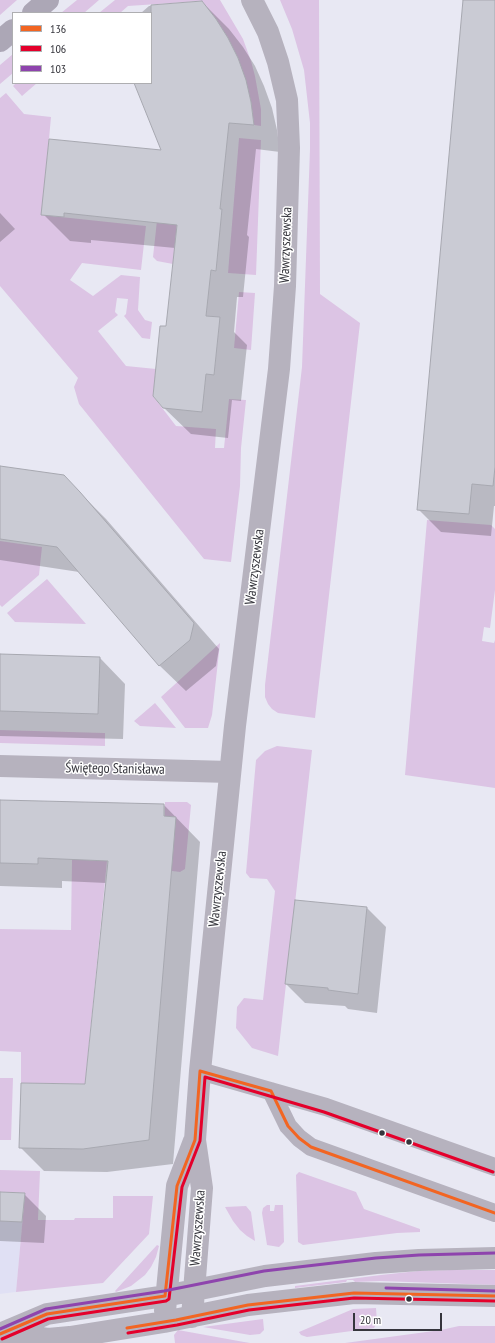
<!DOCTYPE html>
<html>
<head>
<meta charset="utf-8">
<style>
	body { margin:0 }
	#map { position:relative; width:495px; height:1343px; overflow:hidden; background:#e8e8f3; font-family:"PT Sans Narrow",sans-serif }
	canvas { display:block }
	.legend { position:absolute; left:12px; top:12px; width:140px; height:72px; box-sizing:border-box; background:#fff; border:1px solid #aeaeb1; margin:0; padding:5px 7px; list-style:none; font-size:12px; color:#35353c }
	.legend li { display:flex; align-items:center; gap:8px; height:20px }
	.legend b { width:20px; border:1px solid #aeaeb1 }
	.scale { position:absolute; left:353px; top:1313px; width:89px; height:18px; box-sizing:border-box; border:2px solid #35353c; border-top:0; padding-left:5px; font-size:12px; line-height:14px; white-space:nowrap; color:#35353c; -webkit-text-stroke:3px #fff; paint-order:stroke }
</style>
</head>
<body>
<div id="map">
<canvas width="495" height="1343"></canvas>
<ul class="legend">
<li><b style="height:5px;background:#f26522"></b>136</li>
<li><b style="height:5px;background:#e4002b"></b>106</li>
<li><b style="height:5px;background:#8e44ad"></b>103</li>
</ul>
<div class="scale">20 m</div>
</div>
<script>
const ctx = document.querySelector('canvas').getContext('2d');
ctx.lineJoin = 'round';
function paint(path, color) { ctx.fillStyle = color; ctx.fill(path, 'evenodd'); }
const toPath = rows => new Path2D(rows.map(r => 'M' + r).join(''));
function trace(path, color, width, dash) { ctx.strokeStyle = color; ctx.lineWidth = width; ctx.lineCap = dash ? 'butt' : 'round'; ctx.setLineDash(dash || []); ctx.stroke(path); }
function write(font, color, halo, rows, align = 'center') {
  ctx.font = font + ' "PT Sans Narrow",sans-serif'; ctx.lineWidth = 3; ctx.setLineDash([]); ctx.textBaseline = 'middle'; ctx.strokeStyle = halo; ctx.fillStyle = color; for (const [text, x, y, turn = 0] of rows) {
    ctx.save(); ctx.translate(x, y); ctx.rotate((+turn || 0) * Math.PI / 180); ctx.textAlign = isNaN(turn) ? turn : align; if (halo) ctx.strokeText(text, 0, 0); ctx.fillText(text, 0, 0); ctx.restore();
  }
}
const built = toPath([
	[0,1192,25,1193,16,1292,0,1294]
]);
const green = toPath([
	[0,0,17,0,0,15],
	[77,0,99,0,84,13,61,13],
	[115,0,220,0,243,39,251,61,255,76,261,109,261,126,254,125,251,102,238,58,228,38,216,19,202,1,128,6,120,13,99,13],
	[280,0,319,0,320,294,360,323,315,718,278,713,272,709,268,704,265,697,265,685,302,367,310,149,310,123,304,70,292,29],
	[13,54,13,73,0,84,0,65],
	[16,83,37,83,22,96,13,86],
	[6,93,24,114,51,117,42,215,146,226,141,270,82,263,70,280,93,296,121,275,140,277,138,310,145,320,152,322,150,339,142,338,124,316,126,314,128,299,117,298,115,312,118,315,98,331,126,366,156,369,153,396,176,426,216,429,215,448,224,448,229,399,246,400,241,448,240,486,231,562,204,559,79,404,74,387,78,378,0,286,0,98],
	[239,138,261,140,256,275,228,273],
	[158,211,178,213,173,264,157,261,153,257],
	[239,292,255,293,251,350,234,348],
	[427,520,491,525,495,529,495,590,490,628,484,627,482,641,494,643,495,640,495,788,405,775],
	[0,541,42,547,39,575,2,607,0,605],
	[47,579,86,624,15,622,7,613],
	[220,643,212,715,208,728,185,728,161,697],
	[155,703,176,728,140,726,134,721],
	[0,730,105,733,105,746,0,743],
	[277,746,312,750,278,1056,252,1048,236,1028,237,1007,244,998,263,1000,275,891,267,879,250,878,246,873,256,760,265,751],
	[165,802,187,802,191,805,185,869,180,872,164,870],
	[72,859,107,861,85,1084,21,1083,21,1052,0,1051,0,929,71,930],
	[0,1078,13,1078,11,1140,0,1140],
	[0,1170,40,1171,38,1220,74,1220,75,1218,113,1218,113,1196,153,1196,149,1234,103,1283,16,1292,25,1193,0,1192],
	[299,1172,356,1192,364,1209,420,1229,420,1232,397,1233,303,1245,298,1242,296,1175],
	[267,1205,270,1205,270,1211,274,1211,275,1205,283,1205,284,1242,279,1247,267,1245,262,1213,263,1208],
	[246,1206,251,1212,255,1241,247,1236,240,1230,233,1221,225,1207],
	[157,1245,159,1246,156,1257,151,1267,145,1275,131,1286,116,1292,115,1291],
	[450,1270,495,1270,495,1285,380,1281,355,1282,353,1280,347,1280,346,1282,295,1288,295,1286,381,1275,418,1271],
	[376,1308,377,1323,374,1328,307,1337,301,1335,299,1332,353,1309],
	[263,1319,264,1330,260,1334,250,1335,203,1327],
	[459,1326,495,1326,495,1343,345,1343,441,1330],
	[178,1330,244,1342,250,1343,175,1343,174,1335]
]);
const shadow = toPath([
	[464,0,495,0,495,506,494,506,491,536,441,532,418,509],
	[202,2,229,29,243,47,255,66,264,86,272,108,277,130,280,152,256,149,247,235,249,237,243,297,237,297,234,332,247,345,241,401,232,400,228,438,191,434,163,407,167,327,175,248,91,240,91,243,70,241,43,214,163,152,135,83,151,83,151,13,141,13,149,6],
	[0,213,15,229,0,242],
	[0,467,63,476,106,519,219,649,216,666,186,691,160,666,79,572,0,560],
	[0,655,100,658,125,684,123,739,0,736],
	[0,801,164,805,200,842,173,1164,107,1172,44,1171,20,1147,86,1085,106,883,62,881,62,888,0,886],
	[367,908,386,927,377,1013,348,1009,345,1006,305,1003,286,984],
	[0,1193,24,1194,46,1216,44,1243,0,1241]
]);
const building = toPath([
	[463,0,495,0,495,467,493,486,472,484,469,514,417,510,463,0],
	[202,1,216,19,228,38,238,58,246,80,251,102,254,125,229,123,220,209,222,209,216,271,211,270,206,316,220,317,214,375,206,374,202,412,163,408,153,396,160,326,166,326,177,225,64,213,64,217,41,215,49,139,161,150,134,83,151,83,151,5,202,1],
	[0,466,64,475,80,492,194,623,190,640,159,666,57,547,0,539,0,466],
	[0,654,100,657,98,714,0,711,0,654],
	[0,800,164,804,164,816,176,817,149,1140,83,1149,19,1148,21,1083,85,1084,108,861,38,858,38,864,0,863,0,800],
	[295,900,367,907,358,994,328,990,328,988,285,984,295,900],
	[0,1192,25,1193,22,1222,0,1221,0,1192]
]);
const lane = toPath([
	[200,1071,326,1107,495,1167],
	[271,1091,288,1126,299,1138,311,1147,495,1213]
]);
const street = toPath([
	[0,766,230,772],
	[165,1311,177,1186,194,1141],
	[192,1317,202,1188,195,1140,200,1071,235,726,279,369,285,286,289,148,287,100,278,62,268,32,252,0],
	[4,1333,48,1339,70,1337,164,1322,248,1305,354,1293,495,1296],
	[0,1334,47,1314,165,1296,265,1276,376,1263,419,1260,495,1258]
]);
const secondary = toPath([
	[33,13,48,0],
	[0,41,13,30]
]);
const bus1 = toPath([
	[127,1328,176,1320,248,1305,354,1293,495,1296],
	[0,1334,47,1314,165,1296,177,1186,195,1140,200,1071,271,1091,288,1126,299,1138,311,1147,495,1213]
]);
const bus2 = toPath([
	[128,1333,177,1325,249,1310,354,1298,495,1301],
	[2,1339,48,1319,166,1301,169,1299,182,1187,200,1141,205,1077,324,1112,493,1172]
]);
const bus3 = toPath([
	[386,1288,495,1291],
	[0,1329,46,1309,164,1291,264,1271,376,1258,419,1255,495,1253]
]);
const markers = [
	[382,1133,3.5,"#35353c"],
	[409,1142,3.5,"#35353c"],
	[409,1299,3.5,"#35353c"]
];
const streetNames = [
	["Wawrzyszewska",286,245,-88],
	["Wawrzyszewska",255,567,-83],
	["Świętego Stanisława",115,769,1],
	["Wawrzyszewska",218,889,-84],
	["Wawrzyszewska",198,1228,-86]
];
paint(built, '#e0e0f4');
paint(green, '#dcc4e4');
paint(shadow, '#0003');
paint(building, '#cacbd4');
trace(building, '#a7a8b0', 1);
trace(lane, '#b6b2be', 18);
trace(street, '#b6b2be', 22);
trace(secondary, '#aca7b6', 22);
trace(bus1, '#f26522', 3);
trace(bus2, '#e4002b', 3);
trace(bus3, '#8e44ad', 3);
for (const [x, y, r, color] of markers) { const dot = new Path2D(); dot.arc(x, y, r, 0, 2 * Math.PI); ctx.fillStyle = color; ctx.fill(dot); trace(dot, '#fff', 1.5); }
write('14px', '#35353c', '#fff', streetNames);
</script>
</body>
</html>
